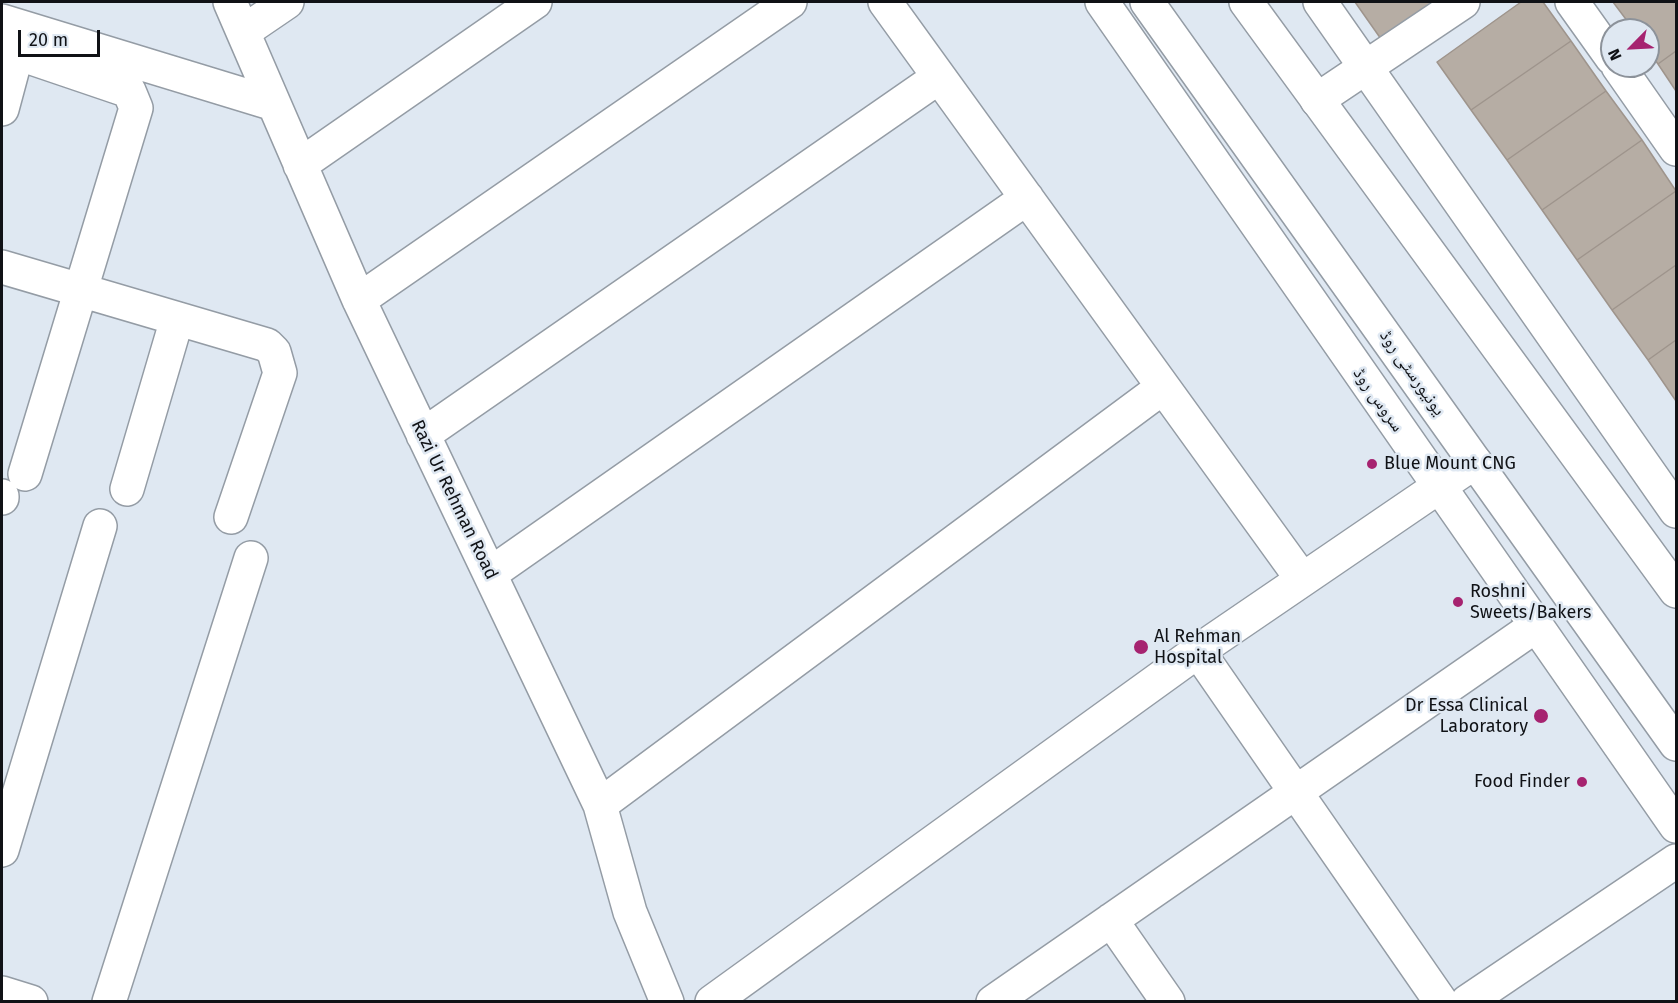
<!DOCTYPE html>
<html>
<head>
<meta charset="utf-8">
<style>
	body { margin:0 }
	#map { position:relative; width:1678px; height:1003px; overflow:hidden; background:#dfe8f2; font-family:"Fira Sans",sans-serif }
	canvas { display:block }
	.frame { position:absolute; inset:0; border:3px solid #101216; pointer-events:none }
	.north { position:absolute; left:1600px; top:18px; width:60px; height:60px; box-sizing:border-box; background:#dfe8f2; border:2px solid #8c929a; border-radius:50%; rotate:246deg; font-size:16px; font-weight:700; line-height:24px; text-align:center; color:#101216 }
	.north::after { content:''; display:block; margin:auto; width:21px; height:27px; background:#a62370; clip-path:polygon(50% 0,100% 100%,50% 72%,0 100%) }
	.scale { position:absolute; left:18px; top:30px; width:82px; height:27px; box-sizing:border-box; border:3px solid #101216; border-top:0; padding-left:8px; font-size:18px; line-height:21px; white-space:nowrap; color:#101216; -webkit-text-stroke:4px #dfe8f2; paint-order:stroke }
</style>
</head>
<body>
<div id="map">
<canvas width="1678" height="1003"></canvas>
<div class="frame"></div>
<div class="north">N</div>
<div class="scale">20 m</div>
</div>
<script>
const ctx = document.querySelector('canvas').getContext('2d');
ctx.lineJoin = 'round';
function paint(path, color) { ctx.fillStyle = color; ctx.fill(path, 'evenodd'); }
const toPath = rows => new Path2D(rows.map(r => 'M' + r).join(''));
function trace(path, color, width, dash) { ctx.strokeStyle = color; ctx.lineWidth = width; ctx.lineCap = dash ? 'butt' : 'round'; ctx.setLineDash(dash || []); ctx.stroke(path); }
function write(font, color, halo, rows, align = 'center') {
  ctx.font = font + ' "Fira Sans","Noto Naskh Arabic",sans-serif'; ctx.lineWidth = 5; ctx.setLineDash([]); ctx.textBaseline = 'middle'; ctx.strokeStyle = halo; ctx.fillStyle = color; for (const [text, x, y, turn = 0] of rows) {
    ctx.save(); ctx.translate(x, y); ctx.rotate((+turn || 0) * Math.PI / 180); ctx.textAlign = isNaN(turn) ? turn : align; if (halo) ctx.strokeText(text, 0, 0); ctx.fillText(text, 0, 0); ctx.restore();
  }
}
const building = toPath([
	[1355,2,1433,2,1381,39,1355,2],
	[1521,2,1543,2,1571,41,1471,110,1437,62,1521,2],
	[1613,2,1676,2,1676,51,1658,64,1648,50,1648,30,1634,30,1613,2],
	[1571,41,1606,91,1507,160,1471,110,1571,41],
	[1676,51,1676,91,1658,64,1676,51],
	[1606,91,1642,140,1542,210,1507,160,1606,91],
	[1642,140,1676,191,1577,260,1542,210,1642,140],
	[1676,191,1676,265,1612,310,1577,260,1676,191],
	[1676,265,1676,340,1648,360,1612,310,1676,265],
	[1676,340,1676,401,1648,360,1676,340]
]);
const minor = toPath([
	[230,2,359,300,600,805,630,912,667,1002],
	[885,2,1302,579],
	[1102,2,1676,826],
	[1320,2,1676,511],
	[1572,2,1612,58],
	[2,21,274,104],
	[243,32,287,2],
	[2,49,17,53,2,109],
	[17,53,129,91,136,108,25,474],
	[1618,66,1676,149],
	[1317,100,1463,2],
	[300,165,535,2],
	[2,267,267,345,274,352,280,373,231,517],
	[359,300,790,2],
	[423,435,939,77],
	[127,489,177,319],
	[2,496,2,498],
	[490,574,1027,198],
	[1198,651,1441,1002],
	[600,805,1162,388],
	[2,850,100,526],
	[1111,920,1168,1002],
	[2,993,31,1002],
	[109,1002,251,558],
	[712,1002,1198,651,1475,462],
	[993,1002,1537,625],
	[1467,1002,1676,861]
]);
const primary = toPath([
	[1147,2,1676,744],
	[1246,2,1676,591]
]);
const markers = [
	[1372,464,6,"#a62370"],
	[1458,602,6,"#a62370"],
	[1141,647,8,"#a62370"],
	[1541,716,8,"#a62370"],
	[1582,782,6,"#a62370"]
];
const streetNames = [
	["یونیورسٹی روڈ",1412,373,55],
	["سروس روڈ",1378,400,55],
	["Razi Ur Rehman Road",454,500,64]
];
const poiNames = [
	["Blue Mount CNG",1384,464],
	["Roshni",1470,592],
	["Sweets/Bakers",1470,613],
	["Al Rehman",1154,637],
	["Hospital",1154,658],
	["Dr Essa Clinical",1528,706,"right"],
	["Laboratory",1528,727,"right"],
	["Food Finder",1570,782,"right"]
];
paint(building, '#b6ada4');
trace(building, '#9e948c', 1.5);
trace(minor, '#949ca5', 36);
trace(primary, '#949ca5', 36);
trace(minor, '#fff', 33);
trace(primary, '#fff', 33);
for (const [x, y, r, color] of markers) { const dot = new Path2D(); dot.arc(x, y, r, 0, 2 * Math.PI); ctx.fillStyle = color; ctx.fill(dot); trace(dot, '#dfe8f2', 2); }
write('18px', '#101216', '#dfe8f2', streetNames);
write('18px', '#101216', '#dfe8f2', poiNames, 'left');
</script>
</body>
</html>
